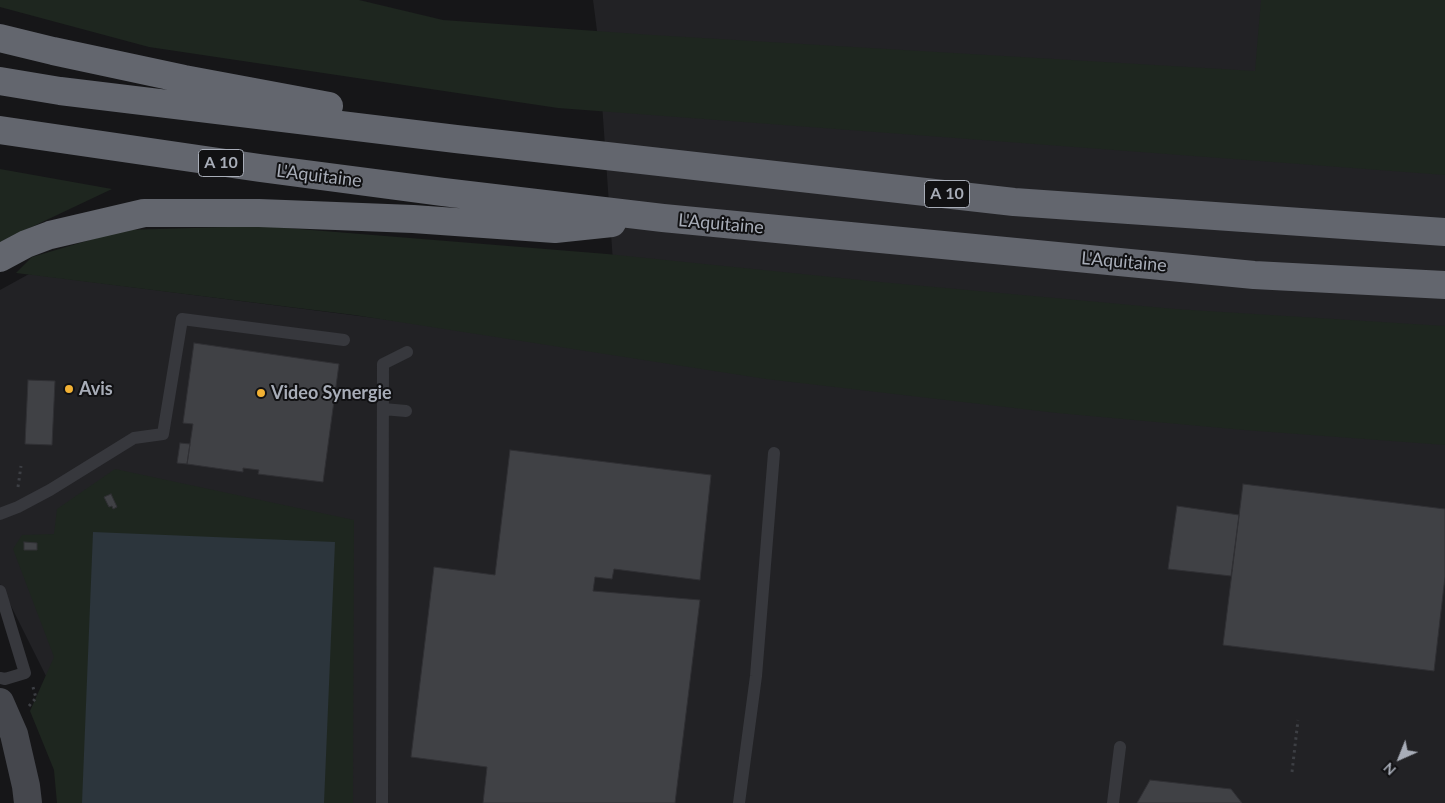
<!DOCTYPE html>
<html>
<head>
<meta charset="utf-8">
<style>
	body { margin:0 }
	#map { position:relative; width:1445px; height:803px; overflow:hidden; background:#161618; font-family:Lato,sans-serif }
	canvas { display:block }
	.north { position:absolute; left:1375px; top:733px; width:50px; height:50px; -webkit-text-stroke:4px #111113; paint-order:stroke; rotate:224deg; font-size:14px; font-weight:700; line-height:20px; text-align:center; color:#a8adb8 }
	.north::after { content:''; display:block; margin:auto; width:18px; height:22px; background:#a8adb8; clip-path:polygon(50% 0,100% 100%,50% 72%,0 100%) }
</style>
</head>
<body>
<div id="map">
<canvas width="1445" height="803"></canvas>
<div class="north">N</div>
</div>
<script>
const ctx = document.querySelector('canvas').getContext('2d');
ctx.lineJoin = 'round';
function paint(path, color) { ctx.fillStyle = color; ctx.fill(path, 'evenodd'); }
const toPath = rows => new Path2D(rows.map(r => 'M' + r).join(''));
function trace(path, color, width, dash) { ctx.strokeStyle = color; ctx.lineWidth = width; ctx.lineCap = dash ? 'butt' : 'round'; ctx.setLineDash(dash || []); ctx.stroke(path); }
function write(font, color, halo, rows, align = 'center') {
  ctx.font = font + ' Lato,sans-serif'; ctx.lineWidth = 4; ctx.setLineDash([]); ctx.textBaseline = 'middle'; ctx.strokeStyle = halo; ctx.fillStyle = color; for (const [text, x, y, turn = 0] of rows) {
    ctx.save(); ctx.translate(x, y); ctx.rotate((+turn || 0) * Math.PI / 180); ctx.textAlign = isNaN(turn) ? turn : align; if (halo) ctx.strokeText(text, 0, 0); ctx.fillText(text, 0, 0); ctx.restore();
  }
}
const built = toPath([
	[593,0,1445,0,1445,803,61,803,54,692,0,584,0,290,29,274,619,349,597,31]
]);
const green = toPath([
	[0,0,359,0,443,20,652,35,1255,71,1261,0,1445,0,1445,175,558,108,149,47,0,7],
	[0,169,112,189,0,242],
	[262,226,607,254,880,282,1175,309,1445,326,1445,445,1244,430,1057,413,766,379,354,315,16,273,32,257,124,230],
	[115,469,354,520,353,803,57,803,54,770,30,711,54,657,13,549,22,535,54,534,57,509]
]);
const water = toPath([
	[93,532,335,542,324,803,82,803]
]);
const building = toPath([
	[194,343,339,364,323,482,258,474,259,470,243,468,243,472,187,464,193,424,183,423,194,343],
	[28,380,55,381,52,445,25,444,28,380],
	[180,443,190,444,187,464,177,463,180,443],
	[510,450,711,475,700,580,614,569,612,579,595,577,593,591,700,600,675,803,483,803,487,767,411,757,434,567,495,575,510,450],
	[1243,484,1445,509,1445,577,1434,671,1223,645,1243,484],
	[111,494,117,507,113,509,112,506,109,507,104,497,111,494],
	[1177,506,1239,515,1231,576,1168,569,1177,506],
	[24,542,37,543,37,550,24,550,24,542],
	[1150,780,1231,789,1242,803,1137,803,1150,780]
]);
const path = toPath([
	[18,487,21,466],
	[29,706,36,698,33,687],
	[1292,772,1298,720]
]);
const lane = toPath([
	[383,409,406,411],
	[0,514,18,507,50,490,134,438,163,434,182,319,344,340],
	[0,591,25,673,5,679,0,678],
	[382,803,383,364,407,352],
	[739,803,756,676,774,453],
	[1113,803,1120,747]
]);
const secondary = toPath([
	[0,702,14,734,26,786,28,803]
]);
const highway = toPath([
	[0,38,53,51,184,79,329,106],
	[0,81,60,91,456,139,1014,202,1445,232],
	[0,130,260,168,443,192,663,218,1254,275,1445,285],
	[0,258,26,244,50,235,144,213,259,213,413,219,555,229,612,223]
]);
const markers = [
	[69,389,5,"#f2b134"],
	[261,393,5,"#f2b134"]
];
const shields = [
	[221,163,45],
	[947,194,45]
];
const shieldNames = [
	["A 10",221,163],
	["A 10",947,194]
];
const streetNames = [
	["L'Aquitaine",319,176,7],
	["L'Aquitaine",721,224,5],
	["L'Aquitaine",1124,262,5]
];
const poiNames = [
	["Avis",79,389],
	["Video Synergie",271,393]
];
paint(built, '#222225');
paint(green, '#1e261f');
paint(water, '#2c353c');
paint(building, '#404145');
trace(building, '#303034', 1);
trace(path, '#3d3f44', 3, [2.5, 4]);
trace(lane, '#37383d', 12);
trace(secondary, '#45474d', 28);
trace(highway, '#63666e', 28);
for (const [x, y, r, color] of markers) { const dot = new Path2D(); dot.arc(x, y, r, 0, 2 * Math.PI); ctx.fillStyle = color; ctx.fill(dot); trace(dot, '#111113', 2); }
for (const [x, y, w] of shields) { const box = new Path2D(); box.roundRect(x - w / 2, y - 13.5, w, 27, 4); ctx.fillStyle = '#111113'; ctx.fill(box); trace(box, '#a8adb8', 1); }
write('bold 16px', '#a8adb8', null, shieldNames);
write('18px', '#a8adb8', '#111113', streetNames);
write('bold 18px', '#a8adb8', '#111113', poiNames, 'left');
</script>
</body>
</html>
